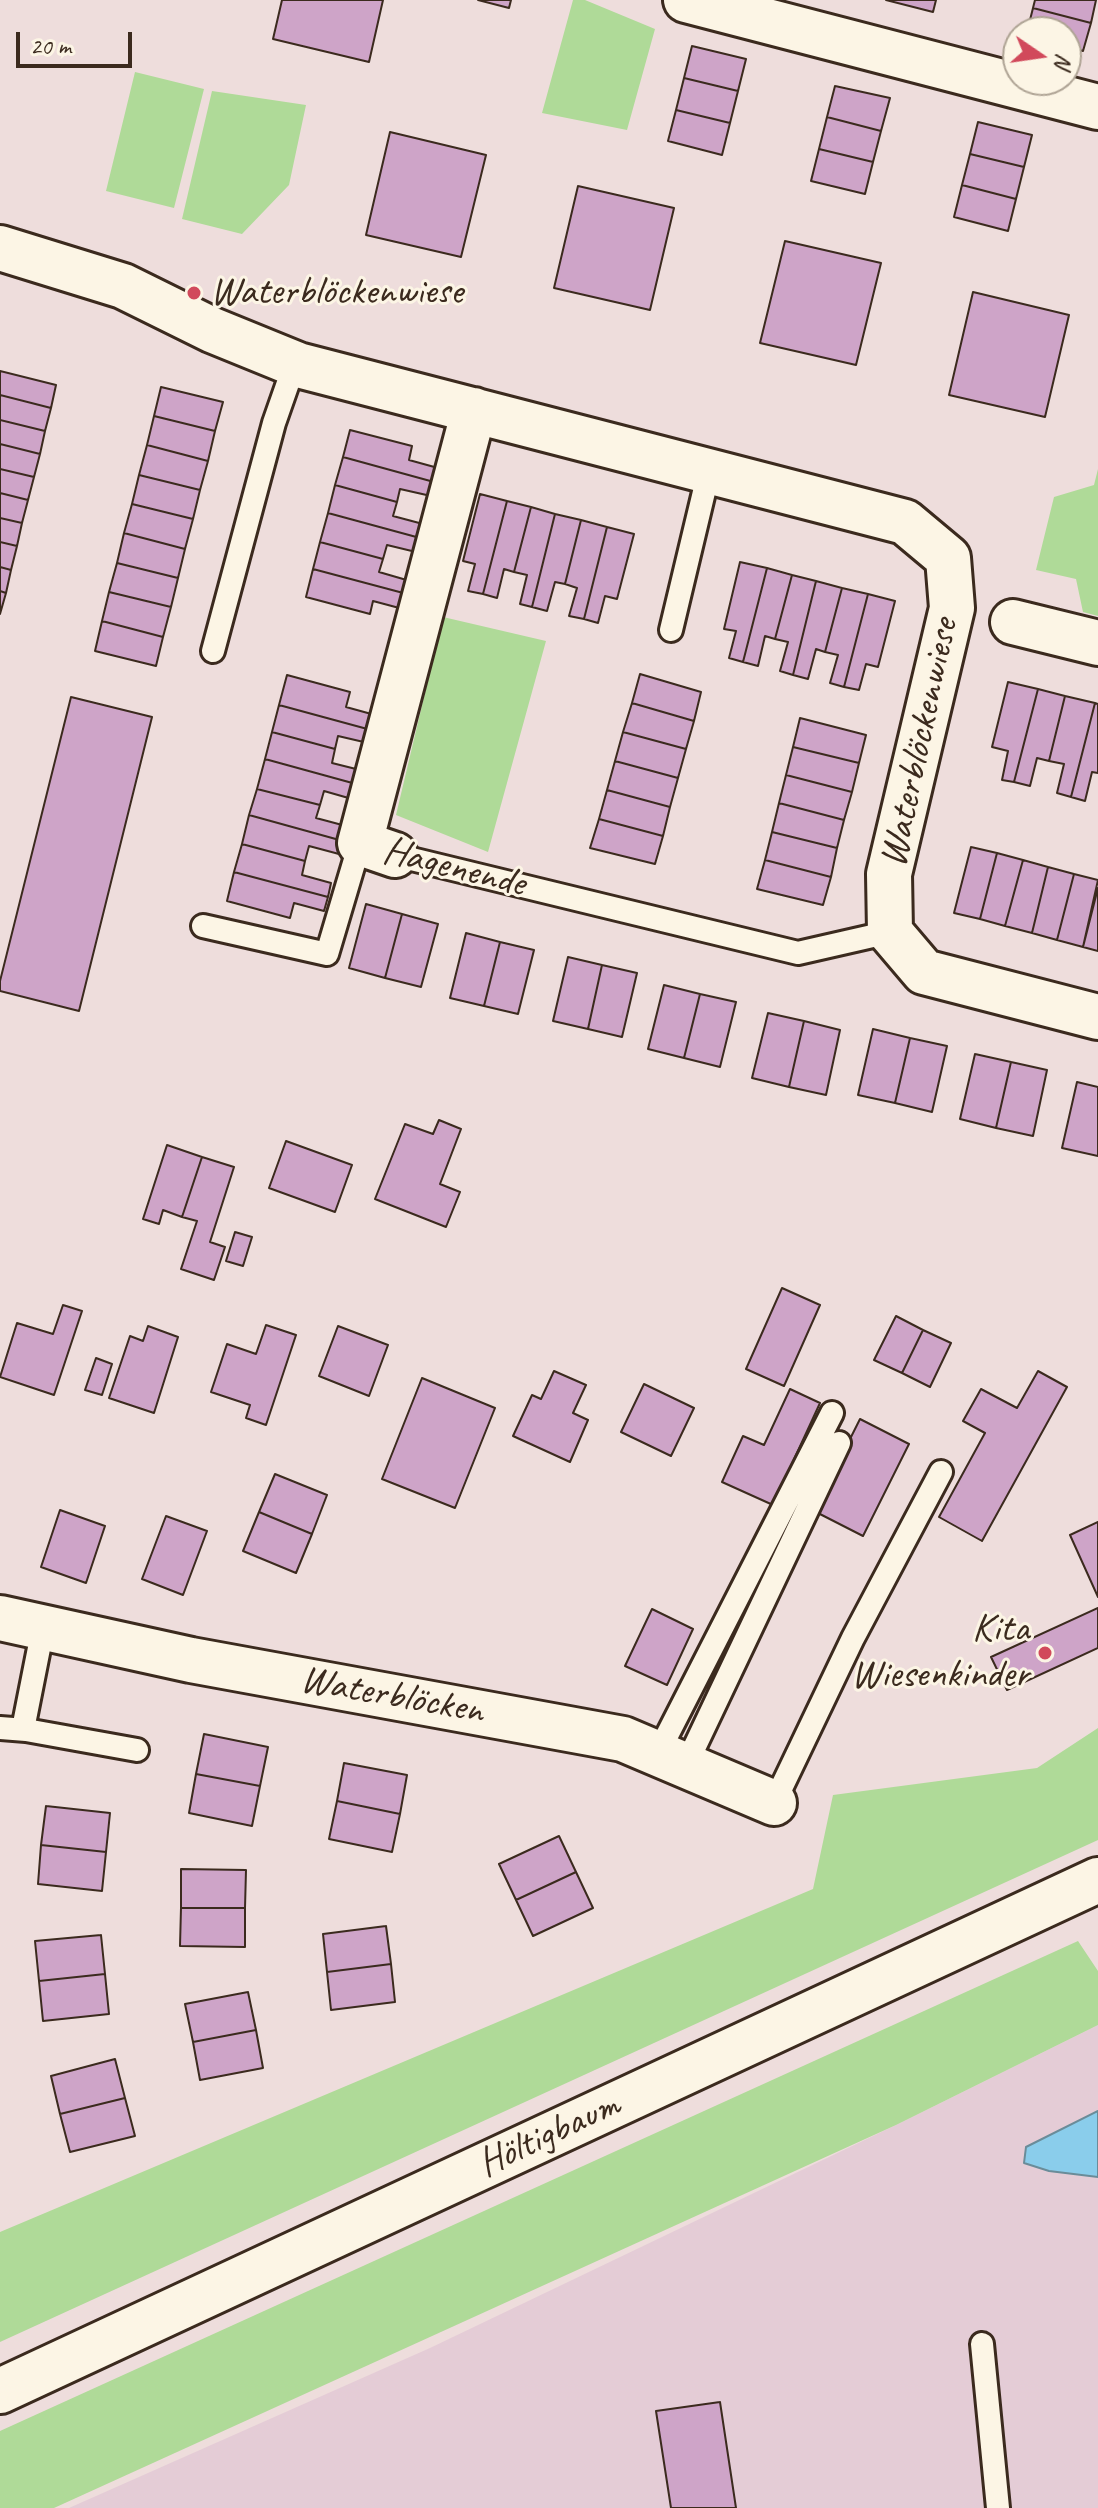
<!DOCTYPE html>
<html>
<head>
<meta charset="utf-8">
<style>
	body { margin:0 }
	#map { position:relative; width:1098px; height:2508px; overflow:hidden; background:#eedddc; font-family:Caveat,sans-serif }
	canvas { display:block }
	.north { position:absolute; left:1002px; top:16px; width:80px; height:80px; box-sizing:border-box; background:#fcf5e5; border:2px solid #afa495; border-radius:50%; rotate:103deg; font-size:22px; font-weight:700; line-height:32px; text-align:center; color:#3b2a1e }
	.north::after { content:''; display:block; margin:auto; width:28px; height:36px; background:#d1495b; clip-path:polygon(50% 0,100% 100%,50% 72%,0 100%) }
	.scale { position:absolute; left:16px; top:32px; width:116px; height:36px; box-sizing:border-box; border:4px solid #3b2a1e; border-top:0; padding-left:10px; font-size:24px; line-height:28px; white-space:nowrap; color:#3b2a1e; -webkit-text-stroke:6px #fcf5e5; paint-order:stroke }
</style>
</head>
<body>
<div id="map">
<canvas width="1098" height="2508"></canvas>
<div class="north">N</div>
<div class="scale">20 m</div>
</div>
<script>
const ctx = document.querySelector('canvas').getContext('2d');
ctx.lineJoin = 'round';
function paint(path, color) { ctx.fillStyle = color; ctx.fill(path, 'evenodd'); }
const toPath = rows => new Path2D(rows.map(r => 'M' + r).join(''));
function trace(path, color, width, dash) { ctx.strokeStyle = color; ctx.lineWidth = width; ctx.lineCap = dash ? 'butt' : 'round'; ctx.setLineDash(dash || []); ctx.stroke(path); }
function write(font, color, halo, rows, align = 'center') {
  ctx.font = font + ' Caveat,sans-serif'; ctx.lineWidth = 6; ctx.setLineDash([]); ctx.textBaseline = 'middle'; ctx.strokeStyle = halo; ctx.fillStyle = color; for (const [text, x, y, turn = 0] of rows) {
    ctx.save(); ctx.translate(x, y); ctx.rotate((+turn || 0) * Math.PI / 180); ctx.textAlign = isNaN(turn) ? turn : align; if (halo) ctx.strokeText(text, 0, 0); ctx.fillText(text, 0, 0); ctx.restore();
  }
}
const built = toPath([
	[1098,2025,1098,2111,1026,2147,1024,2163,1049,2171,1098,2177,1098,2508,69,2508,430,2348,896,2125]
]);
const green = toPath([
	[573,0,585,0,655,29,627,130,542,113],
	[135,72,204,89,174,208,106,191],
	[212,91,306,105,289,185,242,234,182,219],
	[1098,469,1098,616,1083,612,1076,579,1036,570,1054,497,1094,485],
	[443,617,546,641,488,852,396,815],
	[1098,1728,1098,1840,0,2342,0,2232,813,1889,833,1795,1037,1768],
	[1078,1941,1098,1971,1098,2025,896,2125,54,2508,0,2508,0,2431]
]);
const water = toPath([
	[1098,2111,1098,2177,1049,2171,1024,2163,1026,2147,1098,2111]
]);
const building = toPath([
	[282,0,383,0,369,62,273,39,282,0],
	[478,0,511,0,509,8,478,0],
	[886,0,936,0,933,12,886,0],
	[1035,0,1096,0,1091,23,1033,8,1035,0],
	[1033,8,1091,23,1083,51,1066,47,1066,32,1027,32,1033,8],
	[692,46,746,59,738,91,684,78,692,46],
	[684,78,738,91,730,123,676,110,684,78],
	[835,86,890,98,881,131,827,117,835,86],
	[676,110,730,123,722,155,668,141,676,110],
	[827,117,881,131,873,162,819,149,827,117],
	[978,122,1032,135,1024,167,970,154,978,122],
	[390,132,486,155,461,257,366,235,390,132],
	[819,149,873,162,865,194,811,181,819,149],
	[970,154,1024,167,1016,199,962,185,970,154],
	[962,185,1016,199,1008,231,954,217,962,185],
	[578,186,674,208,650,310,554,288,578,186],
	[785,241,881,263,856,365,760,343,785,241],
	[973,292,1069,315,1045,417,949,395,973,292],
	[0,371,56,385,51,408,0,395,0,371],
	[161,387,223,402,215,431,154,416,161,387],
	[0,395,51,408,45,431,0,420,0,395],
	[154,416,215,431,208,461,147,445,154,416],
	[0,420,45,431,40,454,0,444,0,420],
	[350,430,412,446,409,460,438,468,434,482,343,457,350,430],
	[0,444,40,454,34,477,0,469,0,444],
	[147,445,208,461,200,490,139,475,147,445],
	[343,457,434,482,431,496,400,489,397,502,335,485,343,457],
	[0,469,34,477,28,500,0,493,0,469],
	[139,475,200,490,193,519,132,504,139,475],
	[335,485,397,502,393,516,423,524,420,538,328,513,335,485],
	[0,493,28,500,22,523,0,518,0,493],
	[480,494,507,501,483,594,468,591,475,564,463,561,480,494],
	[507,501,531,507,514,572,504,569,497,598,483,594,507,501],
	[132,504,193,519,185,549,124,533,132,504],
	[531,507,555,514,532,607,520,604,527,575,514,572,531,507],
	[328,513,420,538,416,552,387,545,383,559,320,542,328,513],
	[555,514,581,520,565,584,555,582,547,611,532,607,555,514],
	[0,518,22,523,17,546,0,542,0,518],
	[581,520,607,527,584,619,569,616,577,588,565,584,581,520],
	[607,527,634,534,617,599,605,596,598,623,584,619,607,527],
	[124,533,185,549,178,578,117,563,124,533],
	[0,542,17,546,11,570,0,567,0,542],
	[320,542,383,559,379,572,410,581,407,594,313,569,320,542],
	[740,562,767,568,743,662,729,658,736,631,724,629,740,562],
	[117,563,178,578,171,607,109,592,117,563],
	[0,567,11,570,6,593,0,591,0,567],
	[767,568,792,575,775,639,765,636,758,666,743,662,767,568],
	[313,569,407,594,403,609,373,601,370,614,306,597,313,569],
	[792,575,816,581,793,675,780,671,788,642,775,639,792,575],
	[816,581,842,588,825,652,816,649,808,679,793,675,816,581],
	[842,588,868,594,844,687,830,683,838,655,825,652,842,588],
	[0,591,6,593,0,614,0,591],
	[109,592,171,607,163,637,102,621,109,592],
	[868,594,895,601,878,667,866,664,859,690,844,687,868,594],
	[102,621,163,637,156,666,95,651,102,621],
	[640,674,701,692,694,721,632,703,640,674],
	[287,675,350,692,346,707,375,715,371,730,279,705,287,675],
	[1008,682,1038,689,1014,782,1002,780,1008,751,992,747,1008,682],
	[1038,689,1065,696,1049,761,1037,758,1030,786,1014,782,1038,689],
	[1065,696,1095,703,1071,797,1057,793,1064,764,1049,761,1065,696],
	[71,697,152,717,79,1011,0,991,0,981,71,697],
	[632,703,694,721,686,749,623,732,632,703],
	[1095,703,1098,704,1098,773,1092,772,1085,801,1071,797,1095,703],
	[279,705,371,730,368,743,338,736,335,749,272,732,279,705],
	[800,718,866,735,859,763,793,747,800,718],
	[272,732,335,749,332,763,360,770,356,784,265,759,272,732],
	[623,732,686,749,678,778,615,761,623,732],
	[793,747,859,763,852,792,786,775,793,747],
	[265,759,356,784,352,799,324,791,320,805,257,789,265,759],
	[615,761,678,778,670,807,607,790,615,761],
	[786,775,852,792,844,820,779,803,786,775],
	[257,789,320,805,316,818,346,826,343,841,249,815,257,789],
	[607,790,670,807,663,836,599,819,607,790],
	[779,803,844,820,837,848,772,832,779,803],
	[249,815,343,841,339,854,309,846,305,861,242,844,249,815],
	[599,819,663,836,655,864,590,848,599,819],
	[772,832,837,848,831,877,765,860,772,832],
	[242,844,305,861,302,875,331,883,328,897,234,872,242,844],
	[971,847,997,853,980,919,954,913,971,847],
	[997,853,1023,860,1005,926,980,919,997,853],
	[765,860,831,877,823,905,757,889,765,860],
	[1023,860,1048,867,1032,933,1005,926,1023,860],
	[1048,867,1074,874,1057,940,1032,933,1048,867],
	[234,872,328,897,324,911,294,903,290,918,227,901,234,872],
	[1074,874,1098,880,1083,947,1057,940,1074,874],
	[1098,888,1098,951,1083,947,1098,888],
	[366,904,402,914,385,978,349,968,366,904],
	[402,914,438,924,421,987,385,978,402,914],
	[466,933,500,942,484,1006,450,998,466,933],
	[500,942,534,950,518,1014,484,1006,500,942],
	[568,957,602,965,588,1029,553,1021,568,957],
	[602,965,637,973,622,1037,588,1029,602,965],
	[664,985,700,994,684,1058,648,1049,664,985],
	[700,994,736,1002,720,1067,684,1058,700,994],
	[768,1013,804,1021,789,1087,752,1078,768,1013],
	[804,1021,840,1030,826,1095,789,1087,804,1021],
	[873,1029,910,1038,895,1103,858,1095,873,1029],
	[910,1038,947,1046,932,1112,895,1103,910,1038],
	[975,1054,1011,1062,996,1128,960,1119,975,1054],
	[1011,1062,1047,1070,1033,1136,996,1128,1011,1062],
	[1077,1082,1098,1087,1098,1156,1062,1148,1077,1082],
	[439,1120,461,1129,440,1184,460,1192,446,1227,375,1199,405,1124,433,1134,439,1120],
	[286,1141,352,1165,335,1212,269,1188,286,1141],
	[167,1145,202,1157,182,1217,163,1210,159,1224,143,1219,167,1145],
	[202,1157,234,1167,210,1242,225,1247,214,1280,181,1269,197,1221,182,1217,202,1157],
	[235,1232,252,1237,243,1266,226,1261,235,1232],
	[782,1288,820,1305,784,1386,746,1369,782,1288],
	[63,1305,82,1311,54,1395,0,1377,17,1323,53,1334,63,1305],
	[896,1316,923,1330,902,1373,874,1360,896,1316],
	[266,1325,296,1335,266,1425,246,1418,250,1405,211,1392,227,1344,256,1354,266,1325],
	[148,1326,178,1337,154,1413,109,1398,130,1336,143,1341,148,1326],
	[338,1326,388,1345,369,1396,319,1376,338,1326],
	[923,1330,951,1343,930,1387,902,1373,923,1330],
	[96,1358,112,1364,102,1395,85,1390,96,1358],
	[554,1371,586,1385,573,1413,588,1420,570,1462,513,1436,532,1395,541,1399,554,1371],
	[1038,1371,1067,1387,982,1541,939,1517,985,1433,963,1421,981,1389,1017,1408,1038,1371],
	[422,1378,495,1408,455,1508,382,1479,422,1378],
	[644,1384,694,1408,671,1456,621,1432,644,1384],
	[790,1389,820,1403,773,1505,722,1482,743,1436,764,1445,790,1389],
	[860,1419,909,1444,863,1536,814,1511,860,1419],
	[275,1474,327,1495,312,1534,259,1512,275,1474],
	[60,1510,105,1526,86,1583,41,1567,60,1510],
	[259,1512,312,1534,296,1573,243,1551,259,1512],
	[166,1516,207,1531,183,1595,142,1579,166,1516],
	[1098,1522,1098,1597,1070,1535,1098,1522],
	[1098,1608,1098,1648,1007,1690,991,1657,1098,1608],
	[652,1609,693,1629,667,1685,625,1666,652,1609],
	[204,1734,268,1747,260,1786,196,1774,204,1734],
	[344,1763,407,1775,400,1814,337,1801,344,1763],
	[196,1774,260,1786,252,1826,189,1813,196,1774],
	[337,1801,400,1814,392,1852,329,1839,337,1801],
	[46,1806,110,1813,106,1852,41,1845,46,1806],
	[559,1836,576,1872,516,1900,499,1864,559,1836],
	[41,1845,106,1852,102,1891,38,1884,41,1845],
	[181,1869,246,1870,245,1908,181,1908,181,1869],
	[576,1872,593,1908,533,1936,516,1900,576,1872],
	[181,1908,245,1908,245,1947,180,1946,181,1908],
	[386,1926,391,1964,327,1972,323,1934,386,1926],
	[101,1935,105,1974,39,1981,35,1941,101,1935],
	[391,1964,395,2002,331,2010,327,1972,391,1964],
	[105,1974,109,2014,43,2021,39,1981,105,1974],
	[248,1992,256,2030,193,2042,185,2004,248,1992],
	[256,2030,263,2068,200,2080,193,2042,256,2030],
	[115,2059,125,2098,60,2114,51,2076,115,2059],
	[125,2098,135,2136,70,2152,60,2114,125,2098],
	[720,2402,736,2508,671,2508,656,2411,720,2402]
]);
const lane = toPath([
	[671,630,709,471],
	[213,651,274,423,295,363],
	[395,855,798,953,890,932],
	[203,926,327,954,360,843],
	[43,1628,24,1724,26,1730,137,1750],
	[0,1728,26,1730],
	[658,1753,832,1413],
	[686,1765,839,1443],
	[774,1803,853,1638,941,1472],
	[982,2344,998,2508]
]);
const street = toPath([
	[686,0,1098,107],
	[0,248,123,286,212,330,298,365,905,522,948,558,952,608,889,874,890,932,924,972,1098,1017],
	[1013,622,1098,643],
	[395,855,360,843,474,410],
	[0,1618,191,1660,623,1739,774,1803]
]);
const secondary = toPath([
	[0,2391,1098,1880]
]);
const markers = [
	[194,293,8,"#d1495b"],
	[1045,1653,8,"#d1495b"]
];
const poiNames = [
	["Waterblöckenwiese",210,293],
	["Kita",1029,1630,"right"],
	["Wiesenkinder",1029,1676,"right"]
];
const streetNames = [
	["Waterblöckenwiese",920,743,-78],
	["Hagenende",454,868,14],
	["Waterblöcken",392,1696,10],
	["Höltigbaum",549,2135,-25]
];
paint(built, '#e4ccd6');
paint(green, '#afda98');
paint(water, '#8acdeb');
trace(water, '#6a8c99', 2);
paint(building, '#cea4c8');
trace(building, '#3b2a1e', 2);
trace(lane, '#3b2a1e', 28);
trace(street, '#3b2a1e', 50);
trace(secondary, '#3b2a1e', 50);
trace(lane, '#fcf5e5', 22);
trace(street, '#fcf5e5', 44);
trace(secondary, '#fcf5e5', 44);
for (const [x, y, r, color] of markers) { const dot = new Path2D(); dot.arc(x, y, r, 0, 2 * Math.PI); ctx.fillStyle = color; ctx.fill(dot); trace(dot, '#fcf5e5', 3); }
write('40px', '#3b2a1e', '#fcf5e5', poiNames, 'left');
write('40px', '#3b2a1e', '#fcf5e5', streetNames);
</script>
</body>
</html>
